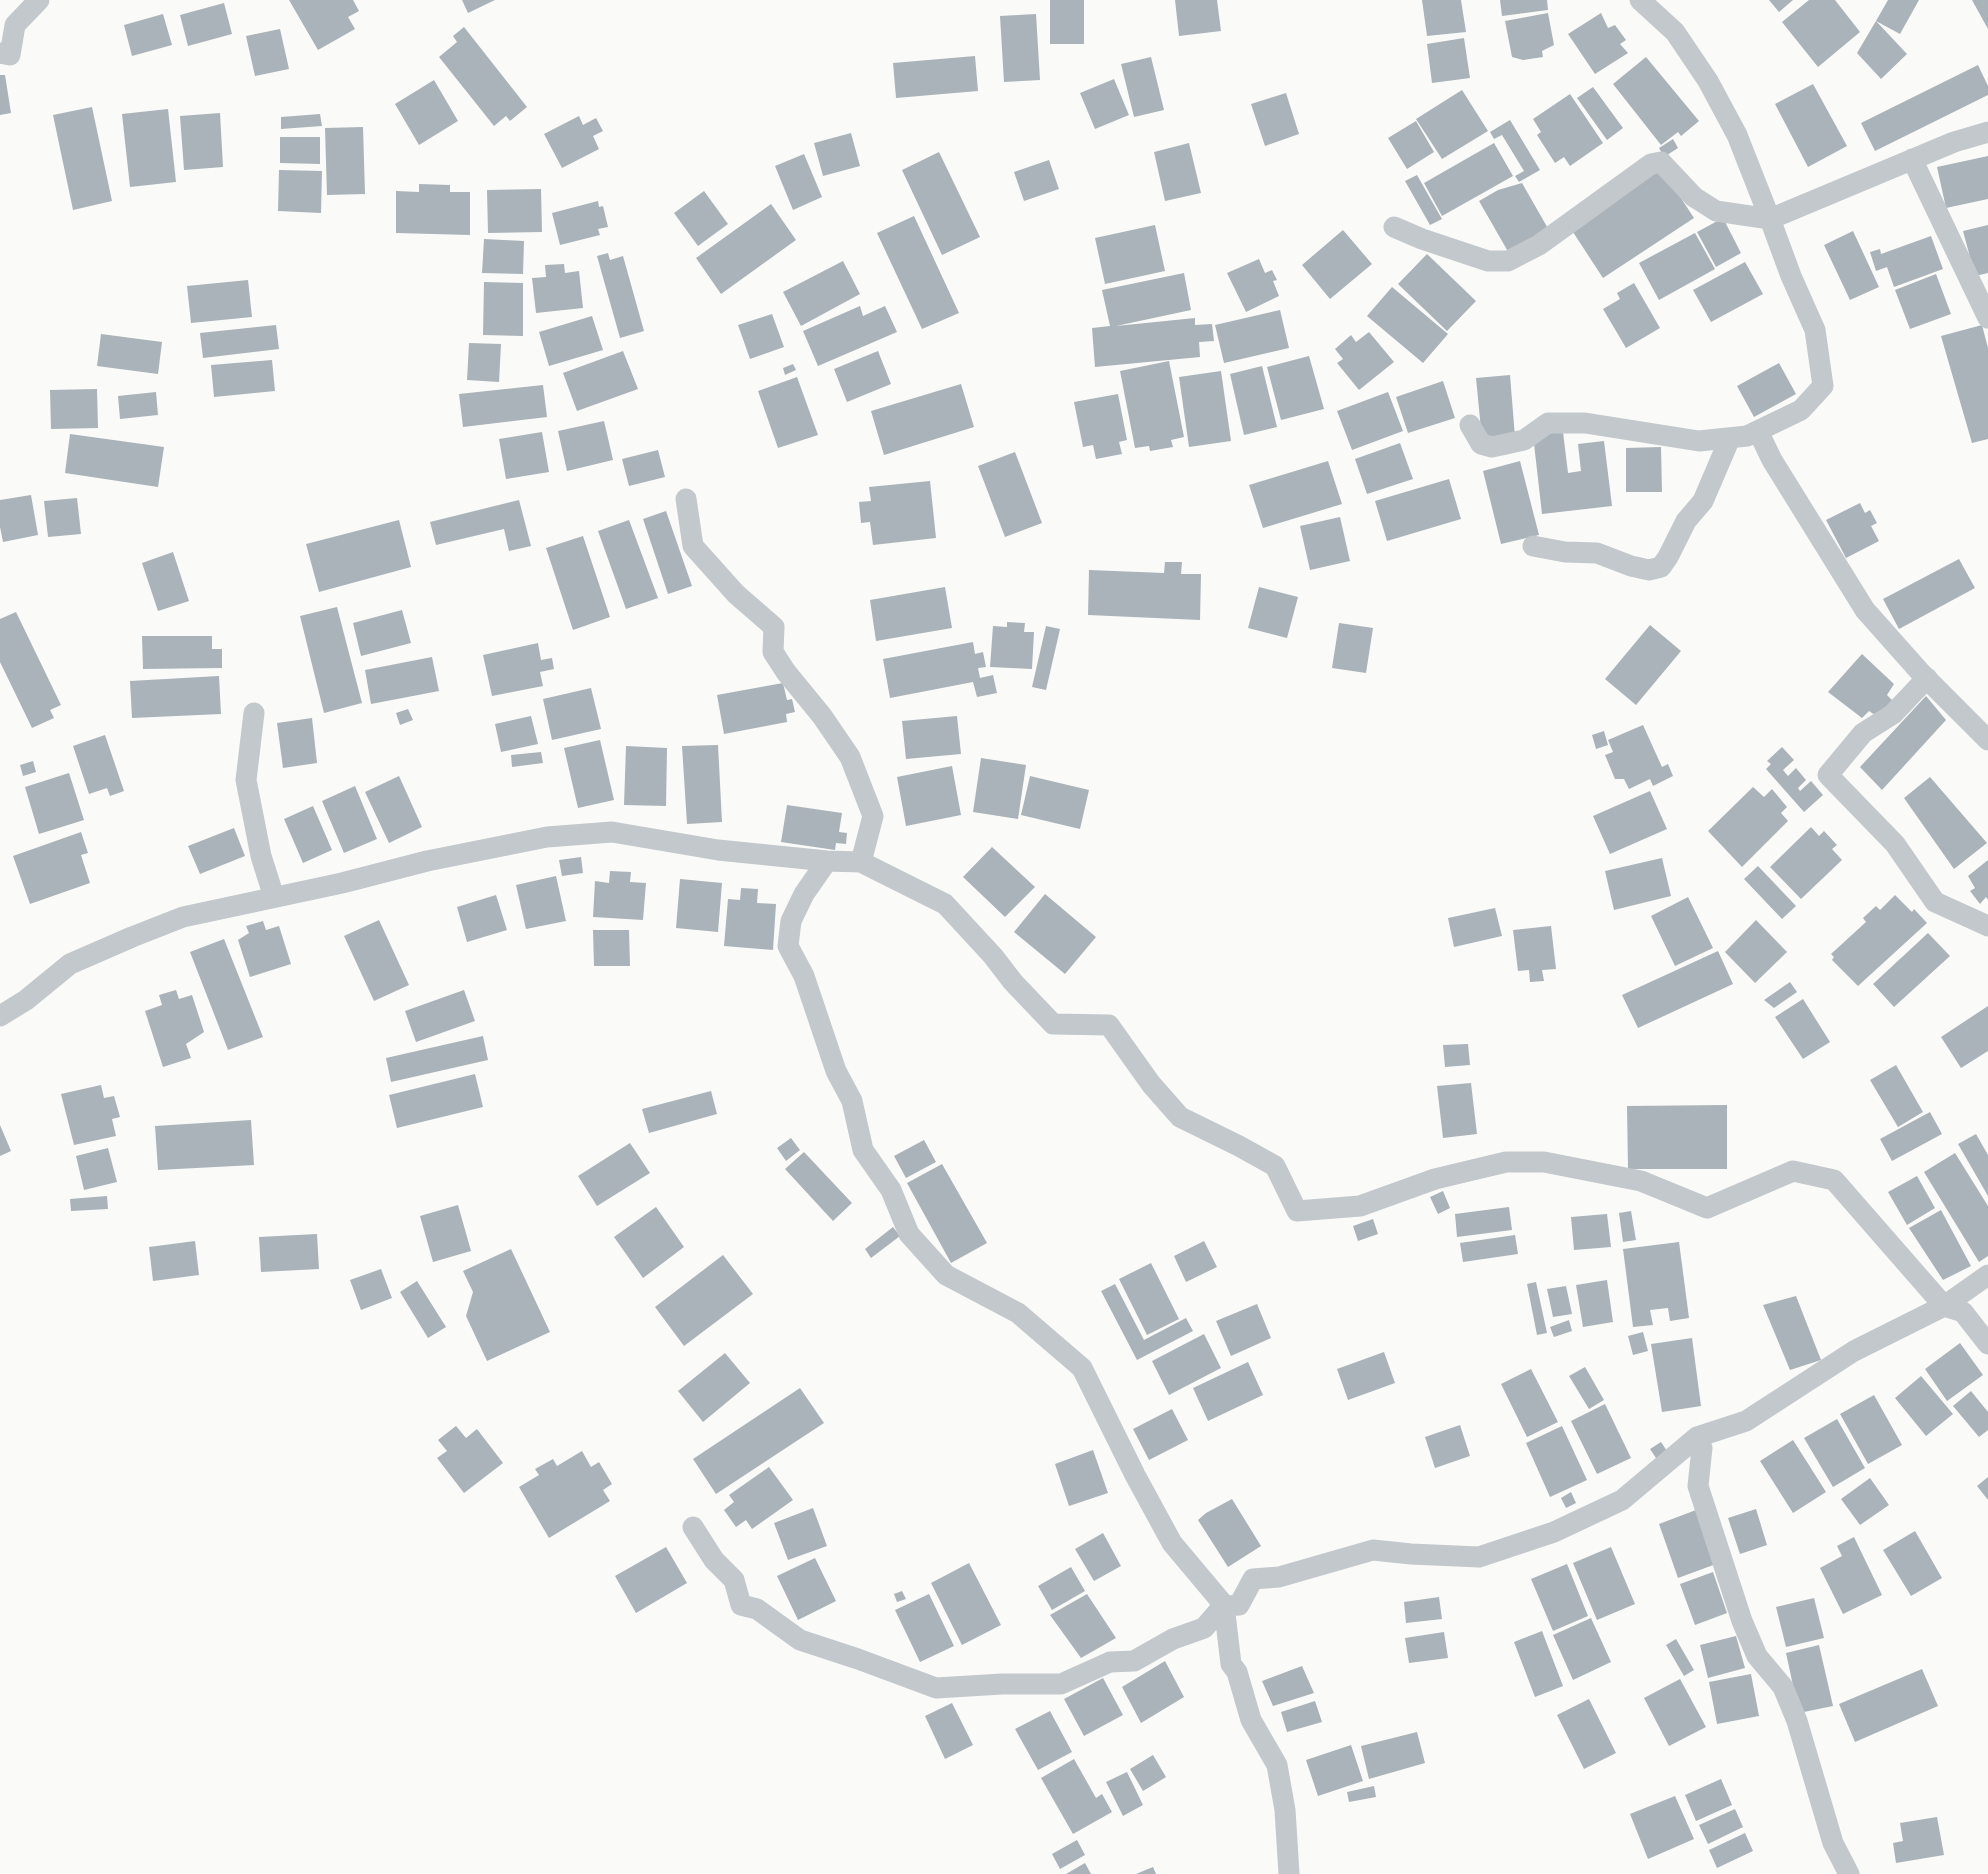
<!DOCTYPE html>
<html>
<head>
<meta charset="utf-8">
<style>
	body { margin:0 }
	canvas { display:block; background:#fafaf8 }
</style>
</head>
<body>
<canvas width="1988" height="1874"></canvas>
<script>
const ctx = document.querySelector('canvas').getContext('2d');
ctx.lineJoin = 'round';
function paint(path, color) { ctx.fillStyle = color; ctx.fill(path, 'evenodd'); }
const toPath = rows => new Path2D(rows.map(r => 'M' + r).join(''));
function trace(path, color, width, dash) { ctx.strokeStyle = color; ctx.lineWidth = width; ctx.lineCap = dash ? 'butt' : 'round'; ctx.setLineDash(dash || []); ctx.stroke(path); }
const building = toPath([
	[289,0,353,0,359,11,348,17,355,29,318,50],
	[462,0,495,0,468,13],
	[1050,0,1084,0,1084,44,1050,44],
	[1175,0,1217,0,1221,31,1179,36],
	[1422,0,1461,0,1466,32,1427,36],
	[1500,0,1547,0,1548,10,1502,16],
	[1769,0,1793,0,1779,12],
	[1809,0,1835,0,1860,32,1818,67,1782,22],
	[1888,0,1919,0,1900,34,1876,21],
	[1972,0,1988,0,1988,29],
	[224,3,232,34,188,46,180,15],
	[1548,13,1554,45,1542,51,1543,57,1523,60,1512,57,1505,21],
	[1601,13,1608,28,1615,25,1626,40,1620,44,1628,53,1595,74,1568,34],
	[163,14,172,45,132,56,124,25],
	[1036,14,1040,80,1004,82,1000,16],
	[1876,21,1907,54,1881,79,1857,53],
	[464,27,527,107,510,121,506,116,494,126,439,57,457,42,453,36],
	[280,29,289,69,255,76,246,36],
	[1464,38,1470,78,1432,83,1427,44],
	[975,56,978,91,896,98,893,63],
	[1151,57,1164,110,1134,117,1121,64],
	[1646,57,1699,121,1681,136,1678,132,1661,145,1613,84],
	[1978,65,1988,86,1988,95,1875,151,1861,123],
	[0,75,5,75,11,113,0,115],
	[1114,79,1129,115,1095,129,1080,93],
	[434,80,458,121,419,145,395,104],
	[1813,84,1847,146,1808,167,1775,104],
	[1593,87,1623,128,1607,140,1577,98],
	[1462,90,1488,131,1442,159,1416,119],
	[1286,93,1299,134,1265,146,1251,104],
	[1570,94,1603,143,1570,166,1564,157,1555,163,1537,135,1541,132,1533,119],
	[92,107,112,201,73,210,53,115],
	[168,109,176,182,130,187,122,114],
	[220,113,223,167,184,170,180,116],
	[320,114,322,126,281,129,281,117],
	[579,116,583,125,596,118,603,131,593,136,599,149,562,168,544,134],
	[1510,120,1540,170,1519,182,1515,176,1524,171,1502,135,1494,139,1490,132],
	[1416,121,1434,152,1407,169,1388,138],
	[363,127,365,194,327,195,325,128],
	[851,133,860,166,823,176,814,143],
	[280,137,320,137,320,164,280,163],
	[1673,139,1678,148,1664,157,1659,148],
	[1189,143,1201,193,1165,201,1154,152],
	[1494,143,1513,176,1442,216,1424,183],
	[939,152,980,237,942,255,902,170],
	[804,154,822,197,793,210,775,166],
	[1988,156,1988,199,1946,208,1937,167],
	[1049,160,1059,189,1024,201,1014,172],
	[1662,169,1694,218,1603,278,1571,229],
	[279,170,322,171,321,213,278,211],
	[1417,175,1442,219,1430,225,1405,181],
	[1522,183,1550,232,1510,255,1479,201,1498,190],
	[419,184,450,185,450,192,470,192,470,235,396,233,396,191,419,192],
	[541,189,542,232,488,233,487,190],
	[704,191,728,224,698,246,674,213],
	[598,201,599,207,603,206,608,227,598,229,600,235,560,245,552,213],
	[771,204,796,240,721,294,696,258],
	[914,216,959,313,922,329,877,233],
	[1723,218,1741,253,1716,267,1697,232],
	[1155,225,1165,271,1105,284,1095,238],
	[1988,225,1988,273,1975,276,1963,231],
	[1343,230,1372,264,1330,299,1302,265],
	[1853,231,1879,287,1850,300,1824,245],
	[1695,233,1715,269,1659,300,1639,263],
	[1931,236,1943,269,1894,287,1887,267,1876,271,1870,252,1880,249,1881,254],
	[484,239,524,241,523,274,482,273],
	[608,253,610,260,623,256,644,331,620,338,597,256],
	[1427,254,1476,301,1447,331,1398,284],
	[1259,259,1265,273,1272,270,1277,280,1273,281,1279,296,1246,312,1227,273],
	[843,261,860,294,801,326,783,292],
	[1745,262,1763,294,1711,322,1693,290],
	[564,264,565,273,579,271,583,308,536,313,532,278,546,277,545,265],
	[1184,273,1191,310,1116,326,1195,318,1195,325,1212,324,1214,341,1199,342,1200,357,1095,367,1092,328,1110,326,1102,290],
	[1936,274,1951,314,1910,329,1895,290],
	[248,280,252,317,191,323,187,286],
	[484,282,523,283,523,336,483,335],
	[1634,283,1660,328,1626,348,1603,309,1620,299,1617,293],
	[1392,287,1448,334,1423,363,1367,316],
	[860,306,863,316,885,306,897,332,818,366,803,331],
	[1280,310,1289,348,1224,363,1215,325],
	[772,314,784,347,750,359,738,325],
	[592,316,603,350,549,366,539,332],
	[276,325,279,349,203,358,200,333],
	[1982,325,1988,348,1988,439,1972,443,1941,336],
	[1369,332,1394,362,1359,390,1337,363,1343,359,1335,349,1351,335,1356,342],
	[101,334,162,342,158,374,97,366],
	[469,343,501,344,499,382,467,380],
	[623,351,638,389,577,411,563,373],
	[878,351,891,384,847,402,834,369],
	[1309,356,1324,409,1281,420,1267,367],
	[272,360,275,391,214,397,211,365],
	[1169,361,1184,437,1171,440,1173,447,1150,451,1149,446,1135,448,1120,371],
	[1779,363,1796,394,1754,417,1737,386],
	[793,364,796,370,785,375,783,368],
	[1262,366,1277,427,1244,435,1230,374],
	[1221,371,1231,441,1189,447,1179,377],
	[1510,375,1515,437,1482,440,1476,378],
	[797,377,818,435,778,448,758,391],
	[1443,381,1455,418,1408,433,1396,397],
	[961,384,974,427,884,455,871,411],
	[543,385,547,417,463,427,459,394],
	[97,389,98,428,51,429,50,390],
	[156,392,158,415,120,419,118,396],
	[1388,392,1403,431,1352,450,1337,411],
	[1118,394,1127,440,1119,442,1122,454,1096,459,1093,445,1083,447,1074,402],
	[604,421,613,460,567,471,558,431],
	[542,432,549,472,506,479,499,439],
	[1563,432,1568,473,1581,471,1578,444,1604,441,1612,506,1542,514,1533,435],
	[70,434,164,447,158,487,65,473],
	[1400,443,1413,479,1367,494,1355,459],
	[1661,447,1662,492,1626,492,1626,448],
	[658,450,665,477,629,486,622,459],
	[1015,452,1042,523,1005,537,978,466],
	[1328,461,1342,504,1263,528,1249,485],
	[1520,461,1539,535,1501,544,1483,471],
	[1449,479,1461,519,1387,541,1375,501],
	[930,481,936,538,873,545,870,522,861,523,859,502,871,501,869,487],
	[31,495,38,535,3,542,0,527,0,500],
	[77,498,81,534,48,537,44,501],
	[519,500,531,546,509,551,504,529,436,545,430,522],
	[1860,503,1865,513,1870,510,1877,523,1871,526,1879,541,1846,558,1826,520],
	[666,511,692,586,668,594,643,519],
	[1340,517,1350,561,1310,570,1300,526],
	[399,520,411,567,319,592,306,544],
	[629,520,658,598,626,609,598,531],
	[583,536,610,617,573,630,546,548],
	[173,552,189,601,158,611,142,563],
	[1959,559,1975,588,1899,629,1883,599],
	[1165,562,1182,562,1181,574,1201,574,1200,620,1088,615,1089,570,1164,573],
	[945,587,952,628,876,641,870,600],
	[1259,587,1298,597,1287,638,1248,628],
	[337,607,362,703,324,713,300,616],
	[402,610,411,643,361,656,353,623],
	[16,612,61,705,50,710,54,718,32,728,0,662,0,619],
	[1007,622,1025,623,1024,632,1034,632,1032,669,990,667,993,626,1007,627],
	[1339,623,1373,628,1366,673,1332,668],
	[1650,625,1681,651,1636,705,1605,679],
	[1046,626,1060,629,1046,690,1032,687],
	[142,636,212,636,212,649,222,649,222,668,143,669],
	[973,642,975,654,983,652,986,667,978,668,980,678,993,675,997,693,977,697,973,682,890,698,883,659],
	[538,643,541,660,552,658,554,669,540,672,543,686,492,696,483,655],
	[1862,654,1894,684,1887,695,1892,700,1878,717,1869,711,1862,718,1828,692],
	[432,657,439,691,371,704,365,670],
	[219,676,221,714,132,718,130,681],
	[783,683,787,700,792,699,795,712,786,714,787,722,724,734,717,695],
	[591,688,601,729,552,740,543,699],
	[1926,696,1946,720,1882,790,1860,767],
	[408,709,413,720,400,725,396,713],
	[531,716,538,744,501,752,495,724],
	[957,716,961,754,906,759,902,721],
	[312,718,317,763,283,768,277,723],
	[1643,725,1662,767,1668,764,1673,776,1653,786,1650,779,1629,789,1624,779,1615,779,1605,755,1613,752,1608,740],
	[1604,731,1608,745,1596,749,1592,735],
	[105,735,124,791,110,796,107,788,89,794,73,746],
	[600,740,614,800,578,808,564,748],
	[718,745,722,822,687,824,682,746],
	[626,746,667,748,666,806,624,805],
	[1782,747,1794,760,1783,770,1788,776,1796,768,1806,780,1798,788,1800,791,1811,781,1823,795,1804,812,1766,769,1771,764,1767,761],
	[541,752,543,763,512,767,511,755],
	[981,758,1026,765,1018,819,973,812],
	[33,761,36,772,23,776,20,765],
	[952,766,961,815,906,826,897,777],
	[69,773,84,820,39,834,25,787],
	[399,776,422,827,389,843,365,792],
	[1030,776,1089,790,1080,829,1021,815],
	[1930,777,1987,843,1954,869,1904,798],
	[355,786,377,839,344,853,322,801],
	[1753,787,1764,797,1772,789,1787,807,1781,813,1788,821,1742,867,1708,831],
	[1650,791,1667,829,1610,854,1593,816],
	[787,805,842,813,839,832,847,833,846,844,836,843,835,850,781,842],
	[313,806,332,850,303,863,284,819],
	[1811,827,1819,836,1824,831,1837,845,1832,849,1842,860,1801,899,1770,867],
	[234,828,245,856,200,874,188,846],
	[81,832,88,853,81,855,90,883,30,904,13,856],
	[992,847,1035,887,1005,917,963,877],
	[581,857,583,873,562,876,559,860],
	[1662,858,1671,896,1614,910,1605,871],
	[1988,860,1988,900,1986,897,1980,904,1970,891,1975,888,1968,876],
	[1758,866,1796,906,1782,919,1744,879],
	[610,871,631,872,630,882,646,883,643,920,593,917,595,881,609,883],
	[556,876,566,921,526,929,516,885],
	[680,879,722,883,718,932,676,928],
	[741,888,758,889,757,903,776,904,773,950,724,946,728,899,740,900],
	[1045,894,1096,937,1065,974,1014,932],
	[496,895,507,930,467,942,457,907],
	[1895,895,1912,912,1914,909,1927,923,1858,986,1832,960,1834,957,1831,954,1866,922,1863,918,1876,906,1880,910],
	[1688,897,1713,948,1675,966,1651,916],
	[1495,908,1502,936,1454,947,1448,918],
	[379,920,409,985,374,1001,344,936],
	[1756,920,1787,952,1755,983,1725,952],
	[263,921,266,930,279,926,291,964,250,977,238,940,249,933,246,926],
	[1551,926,1556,969,1542,970,1544,981,1530,982,1529,970,1518,971,1513,930],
	[593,930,629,930,630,966,594,966],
	[1928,933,1950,956,1894,1007,1873,984],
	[224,939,263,1037,228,1050,190,952],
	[1718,951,1733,984,1638,1028,1622,995],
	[1790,982,1797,992,1774,1008,1764,1000],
	[176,990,179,999,192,995,204,1032,186,1044,191,1058,163,1067,145,1011,162,1005,159,995],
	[464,990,475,1021,416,1042,405,1011],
	[1803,999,1830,1042,1803,1059,1775,1017],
	[1988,1006,1988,1051,1961,1068,1941,1037],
	[483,1036,488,1060,391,1082,386,1058],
	[1468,1044,1470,1065,1445,1067,1443,1045],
	[1896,1065,1923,1112,1898,1127,1870,1080],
	[475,1074,483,1107,397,1128,389,1095],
	[1471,1083,1477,1134,1443,1138,1437,1086],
	[101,1085,104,1098,114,1096,120,1117,112,1119,116,1136,74,1145,61,1094],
	[711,1091,717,1114,649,1133,642,1109],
	[1727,1105,1727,1169,1628,1169,1627,1106],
	[1930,1112,1942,1134,1892,1161,1880,1139],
	[251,1120,254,1165,158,1170,155,1126],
	[0,1125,11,1151,0,1156],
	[1976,1134,1988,1155,1988,1196,1958,1144],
	[791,1138,800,1150,786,1161,777,1148],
	[924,1140,936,1162,906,1178,894,1156],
	[630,1143,650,1173,597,1206,578,1176],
	[108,1148,117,1182,84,1190,76,1156],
	[804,1152,852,1203,833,1221,785,1169],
	[1955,1153,1988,1206,1988,1256,1979,1262,1924,1172],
	[942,1164,987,1243,951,1263,907,1183],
	[1917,1176,1935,1208,1907,1225,1888,1192],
	[1443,1191,1450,1208,1438,1214,1430,1197],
	[107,1196,108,1209,71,1211,70,1199],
	[458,1205,471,1251,433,1262,420,1216],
	[656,1207,684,1247,643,1278,614,1237],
	[1509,1207,1512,1230,1457,1237,1455,1214],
	[1941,1210,1971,1266,1943,1280,1909,1228],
	[1631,1211,1636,1240,1623,1242,1619,1213],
	[1607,1214,1611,1247,1574,1250,1571,1217],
	[1373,1219,1378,1234,1358,1241,1353,1226],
	[893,1227,900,1236,871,1258,865,1249],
	[317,1234,319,1269,261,1272,259,1237],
	[1515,1235,1518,1254,1463,1262,1460,1243],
	[195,1241,199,1275,153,1281,149,1247],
	[1204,1241,1217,1267,1186,1282,1174,1256],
	[1679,1242,1689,1318,1670,1321,1668,1308,1650,1310,1653,1325,1633,1327,1623,1249],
	[511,1249,550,1332,487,1361,466,1316,473,1292,463,1271],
	[723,1255,753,1294,684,1346,655,1307],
	[1151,1263,1179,1319,1147,1335,1119,1279],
	[381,1269,392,1298,361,1310,350,1280],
	[1607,1280,1613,1322,1583,1327,1576,1285],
	[417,1281,446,1327,428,1338,400,1292],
	[1536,1282,1547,1333,1537,1335,1527,1284],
	[1115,1284,1144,1340,1186,1318,1193,1331,1137,1360,1101,1291],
	[1566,1286,1572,1314,1553,1317,1547,1289],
	[1796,1296,1821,1360,1790,1370,1763,1305],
	[1257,1304,1271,1338,1231,1356,1216,1321],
	[1569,1320,1572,1331,1554,1337,1550,1327],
	[1643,1332,1648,1351,1633,1355,1628,1336],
	[1204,1334,1221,1368,1169,1395,1152,1361],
	[1692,1338,1701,1406,1662,1412,1651,1344],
	[1960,1343,1983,1375,1947,1401,1925,1369],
	[1384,1352,1395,1383,1348,1400,1337,1369],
	[725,1353,750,1383,703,1422,678,1391],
	[1248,1362,1263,1395,1208,1421,1193,1388],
	[1585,1367,1604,1400,1589,1409,1569,1376],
	[1531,1369,1558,1422,1527,1437,1501,1384],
	[1921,1376,1953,1414,1926,1436,1895,1398],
	[800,1388,824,1423,716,1494,693,1459],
	[1971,1391,1988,1412,1988,1430,1979,1437,1953,1406],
	[1874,1395,1902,1445,1868,1464,1840,1414],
	[1605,1404,1631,1458,1597,1474,1571,1421],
	[1172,1409,1188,1440,1149,1460,1133,1429],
	[1837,1419,1865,1468,1833,1487,1804,1438],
	[1460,1425,1470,1456,1435,1468,1425,1437],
	[456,1426,466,1438,477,1429,503,1463,464,1493,437,1458,447,1451,438,1440],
	[1562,1426,1587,1480,1550,1497,1526,1443],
	[1793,1440,1826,1492,1793,1513,1760,1461],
	[1661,1442,1669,1454,1658,1461,1650,1449],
	[1093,1450,1108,1493,1069,1506,1055,1464],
	[582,1451,591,1467,599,1462,612,1484,603,1490,610,1501,549,1538,519,1487,539,1475,535,1469,553,1459,557,1466],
	[769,1467,793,1500,752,1529,746,1520,736,1527,724,1510,734,1502,729,1495],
	[1988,1477,1988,1500,1977,1486],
	[1870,1478,1889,1505,1860,1525,1841,1499],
	[1571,1492,1576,1503,1566,1508,1561,1498],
	[1232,1499,1261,1546,1228,1567,1198,1520,1206,1513],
	[813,1508,827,1546,788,1560,774,1523],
	[1756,1509,1767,1545,1740,1554,1728,1518],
	[1696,1510,1716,1564,1678,1578,1659,1524],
	[1915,1531,1942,1578,1911,1596,1883,1550],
	[1103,1533,1121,1566,1094,1581,1075,1549],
	[1854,1537,1882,1595,1843,1614,1820,1568,1842,1556,1837,1546],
	[666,1547,687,1583,636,1613,615,1576],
	[1611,1547,1635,1604,1597,1620,1573,1563],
	[815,1558,836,1601,798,1620,777,1576],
	[969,1563,1001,1625,962,1645,931,1583],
	[1567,1564,1588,1616,1553,1631,1531,1579],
	[1071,1567,1085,1591,1052,1610,1038,1586],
	[1713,1572,1727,1613,1695,1625,1680,1584],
	[902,1591,906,1599,897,1602,894,1594],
	[929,1594,954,1646,920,1662,895,1610],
	[1087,1594,1116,1638,1081,1658,1050,1615],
	[1439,1597,1442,1619,1406,1623,1404,1602],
	[1814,1598,1824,1638,1786,1647,1776,1607],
	[1591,1618,1611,1662,1573,1680,1553,1635],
	[1542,1631,1563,1686,1535,1697,1514,1642],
	[1444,1632,1448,1658,1409,1663,1405,1638],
	[1736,1636,1745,1668,1708,1678,1700,1645],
	[1676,1639,1694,1670,1684,1676,1666,1645],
	[1819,1645,1833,1706,1799,1713,1786,1653],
	[1165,1661,1184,1697,1141,1723,1122,1687],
	[1302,1666,1314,1693,1273,1706,1262,1681],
	[1922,1669,1938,1706,1855,1742,1839,1704],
	[1751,1674,1759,1716,1717,1724,1709,1682],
	[1103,1678,1123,1715,1084,1736,1064,1699],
	[1680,1679,1706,1727,1669,1746,1644,1698],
	[1589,1699,1616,1753,1584,1769,1557,1715],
	[1315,1701,1322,1722,1287,1732,1281,1712],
	[952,1703,973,1745,945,1759,925,1716],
	[1050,1711,1072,1752,1038,1770,1015,1729],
	[1417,1732,1425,1763,1369,1779,1361,1746],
	[1351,1745,1363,1781,1318,1796,1306,1760],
	[1153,1755,1166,1777,1143,1791,1130,1769],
	[1074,1759,1096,1798,1102,1794,1112,1812,1073,1834,1041,1778],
	[1127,1772,1143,1805,1123,1816,1106,1782],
	[1721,1779,1732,1805,1696,1821,1685,1795],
	[1374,1786,1376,1797,1349,1802,1347,1792],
	[1675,1796,1694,1839,1648,1859,1630,1814],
	[1735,1809,1743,1827,1708,1844,1699,1825],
	[1937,1817,1944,1855,1896,1863,1893,1843,1903,1841,1900,1823],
	[1745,1833,1753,1851,1717,1868,1709,1850],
	[1077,1840,1085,1855,1060,1869,1052,1854],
	[1085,1863,1091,1874,1066,1874],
	[1153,1867,1156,1874,1136,1874]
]);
const street = toPath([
	[1640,0,1675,32,1708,81,1737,135,1770,219,1954,142,1988,132],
	[0,53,10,55,15,25,39,0],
	[1912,159,1988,318],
	[1394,227,1422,239,1488,261,1508,261,1539,245,1651,164,1661,162,1694,197,1716,211,1770,219,1791,276,1815,330,1823,386,1801,410,1747,436,1699,441,1585,423,1548,423,1524,440,1492,447,1481,444,1470,425],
	[1758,431,1772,460,1865,610,1921,673,1988,740],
	[686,499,693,546,736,594,774,627,773,652,786,672,822,716,850,757,873,816,861,862],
	[1533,546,1565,552,1597,553,1631,566,1649,570,1661,567,1668,557,1686,521,1703,501,1730,438],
	[1927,678,1893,714,1863,733,1828,775,1895,844,1935,902,1988,926],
	[254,713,246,780,261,856,274,897],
	[827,861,804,894,791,921,788,946,804,976,836,1071,852,1101,863,1150,891,1190,909,1234,946,1275,1018,1313,1082,1368,1135,1475,1172,1543,1224,1605,1231,1664,1237,1672,1251,1720,1277,1765,1285,1810,1289,1874],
	[0,1016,26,1000,70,964,132,937,183,917,342,883,427,861,547,837,612,832,718,850,827,861,861,862,945,904,993,956,1013,982,1053,1024,1109,1025,1151,1084,1180,1117,1239,1146,1275,1166,1297,1211,1360,1206,1435,1179,1506,1162,1544,1162,1641,1181,1707,1208,1793,1171,1834,1180,1944,1306,1963,1312,1988,1344],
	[1697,1437,1702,1448,1698,1486,1742,1621,1757,1656,1783,1687,1797,1721,1833,1843,1849,1874],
	[693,1527,714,1560,734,1580,741,1605,757,1609,800,1640,858,1659,936,1688,1002,1684,1061,1684,1110,1662,1134,1661,1173,1639,1204,1628,1224,1605,1227,1606,1239,1605,1253,1579,1279,1577,1373,1550,1411,1554,1479,1557,1554,1532,1622,1500,1697,1437,1746,1421,1854,1351,1944,1306,1988,1275]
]);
paint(building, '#aab3b9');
trace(street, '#c3c8cc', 21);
</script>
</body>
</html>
